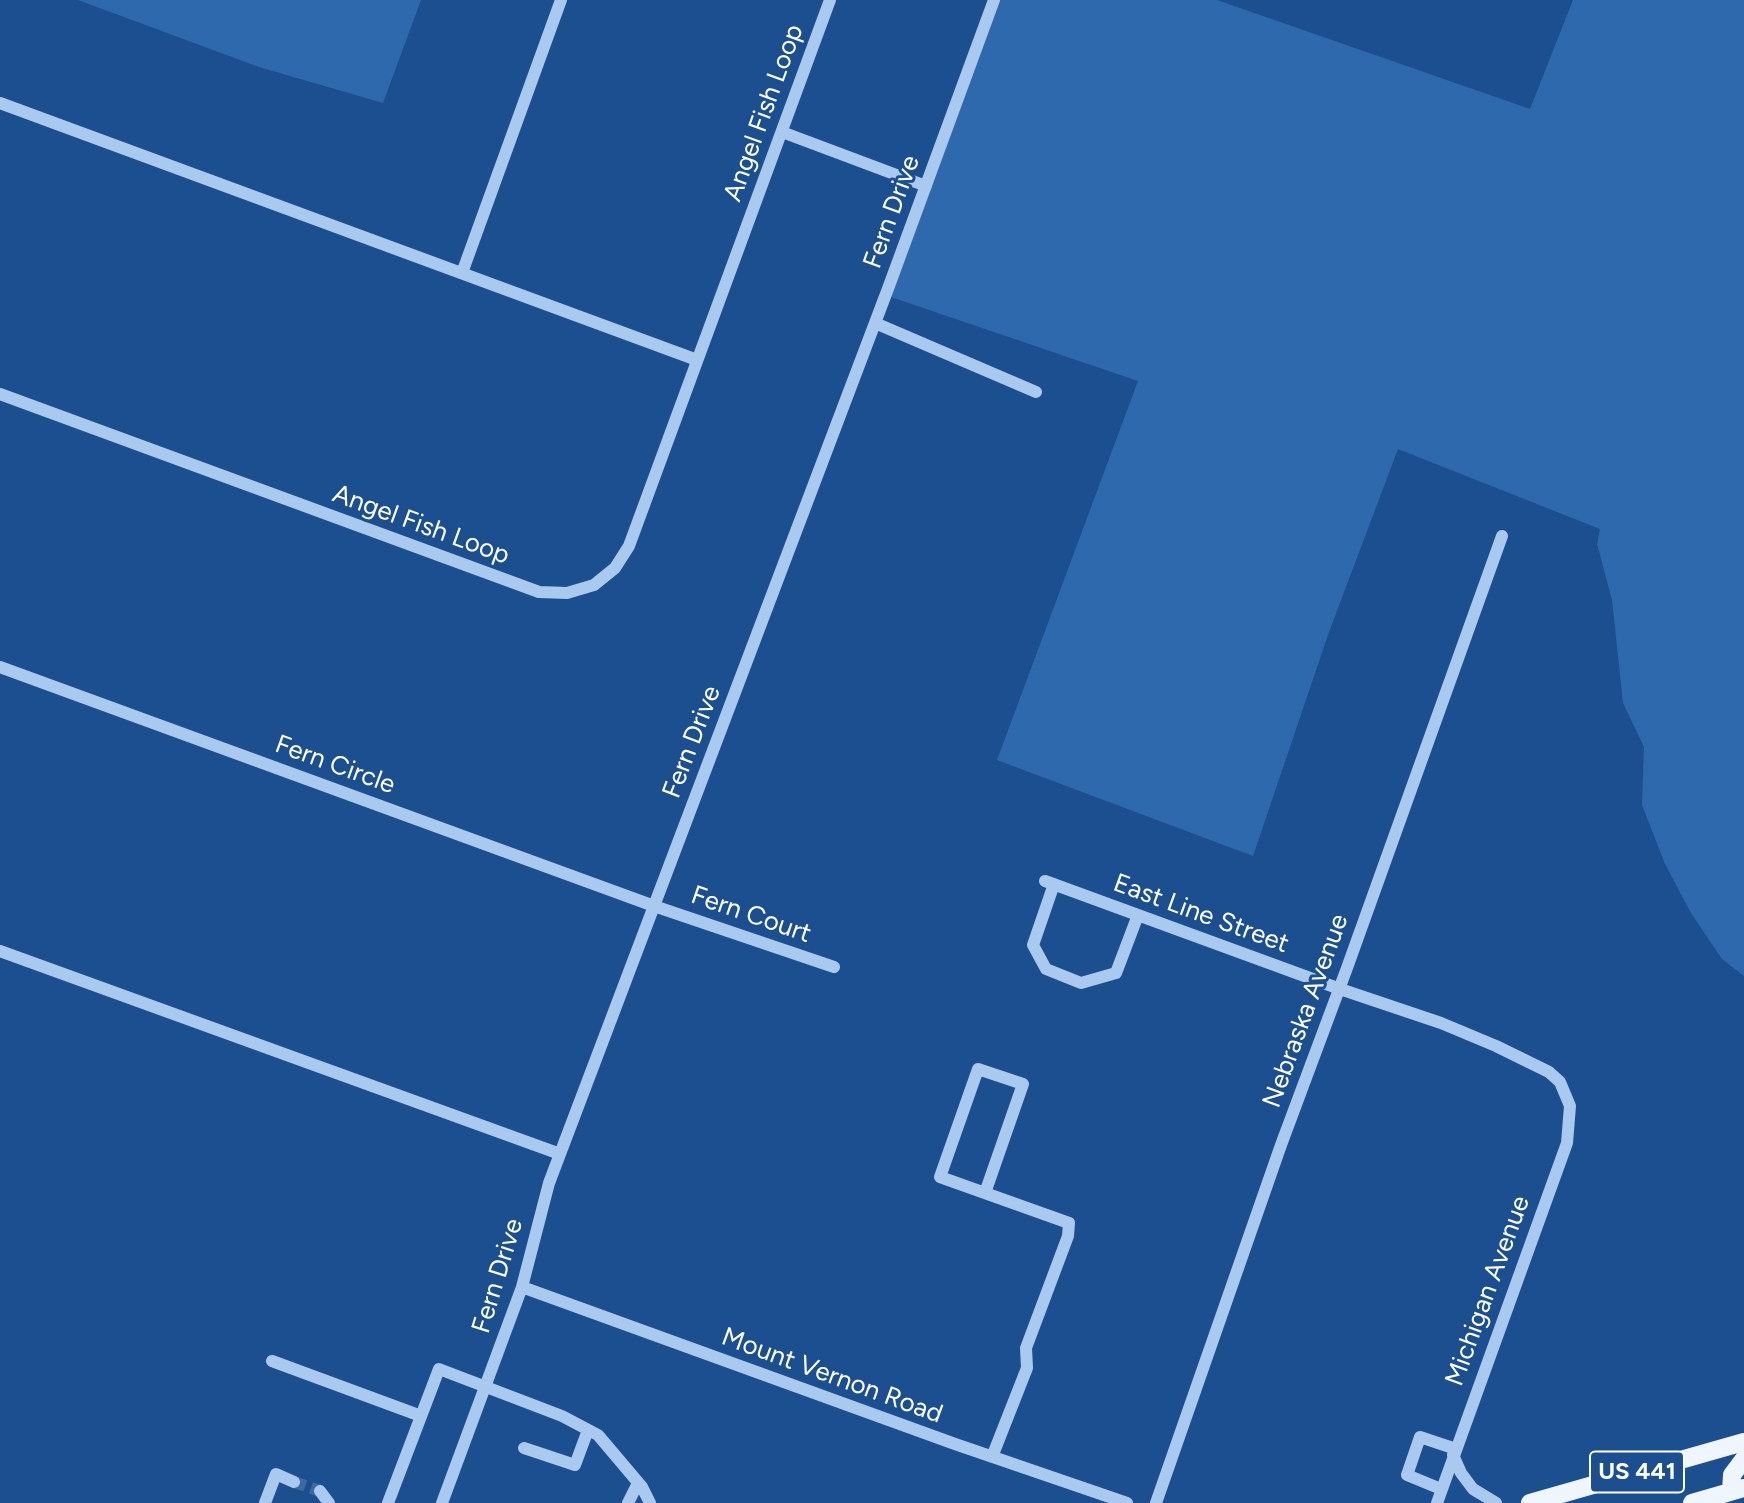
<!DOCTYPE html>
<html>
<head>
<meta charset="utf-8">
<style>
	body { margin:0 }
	canvas { display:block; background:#1b4f8f }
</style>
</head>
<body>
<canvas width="1744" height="1503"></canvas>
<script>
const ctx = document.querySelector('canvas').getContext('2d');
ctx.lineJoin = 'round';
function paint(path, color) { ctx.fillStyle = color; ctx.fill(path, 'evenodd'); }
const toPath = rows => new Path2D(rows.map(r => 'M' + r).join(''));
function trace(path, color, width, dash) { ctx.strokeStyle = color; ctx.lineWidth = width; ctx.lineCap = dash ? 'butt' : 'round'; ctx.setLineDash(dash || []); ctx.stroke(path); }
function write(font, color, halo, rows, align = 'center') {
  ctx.font = font + ' Figtree,sans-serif'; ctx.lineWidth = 6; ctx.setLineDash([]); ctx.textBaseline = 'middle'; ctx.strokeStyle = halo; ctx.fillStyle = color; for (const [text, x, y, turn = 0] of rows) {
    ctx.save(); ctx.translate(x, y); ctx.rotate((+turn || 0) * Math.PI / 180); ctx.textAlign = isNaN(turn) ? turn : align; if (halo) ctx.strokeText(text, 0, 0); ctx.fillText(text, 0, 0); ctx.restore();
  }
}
const green = toPath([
	[78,0,421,0,383,103,259,67],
	[997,0,1217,0,1530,109,1573,0,1744,0,1744,976,1722,959,1691,913,1665,864,1642,805,1644,747,1623,703,1612,600,1597,544,1600,529,1398,449,1329,632,1253,856,997,760,1138,381,891,297]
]);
const minorTunnel = toPath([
	[294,1482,320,1491]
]);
const minor = toPath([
	[0,103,697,360],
	[782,132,926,186],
	[462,273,561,0],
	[875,323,1036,392],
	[0,394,539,592,567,593,594,585,615,568,629,546,830,0],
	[0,667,654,906,834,967],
	[1045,881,1340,989,1441,1023,1496,1046,1549,1072,1560,1082,1570,1106,1567,1143,1437,1503],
	[1054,884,1033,945,1046,969,1081,983,1116,973,1138,915],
	[0,951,560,1154],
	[985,1193,1023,1084,978,1069,940,1177,1069,1223,1068,1236,1026,1348,1027,1368,992,1457],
	[522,1287,955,1444,1127,1503],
	[272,1361,421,1416],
	[524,1448,575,1465,588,1430],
	[1453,1455,1461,1473,1473,1489,1496,1503],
	[1441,1489,1407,1475,1420,1437,1456,1449],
	[320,1491,329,1503],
	[265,1503,276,1474,294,1482],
	[388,1503,439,1369,562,1416,598,1435,642,1487,650,1503],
	[442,1503,522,1287,549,1183,889,286,994,0],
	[628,1503,638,1483],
	[1156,1503,1281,1145,1347,968,1502,536]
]);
const major = toPath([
	[1731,1491,1732,1475,1744,1459],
	[1530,1503,1744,1442],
	[1692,1503,1744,1488]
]);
const shields = [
	[1637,1472,94]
];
const shieldNames = [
	["US 441",1637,1472]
];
const streetNames = [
	["Angel Fish Loop",764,113,-70],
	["Fern Drive",892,212,-70],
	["Angel Fish Loop",421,525,20],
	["Fern Drive",692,742,-69],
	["Fern Circle",335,765,20],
	["East Line Street",1201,914,20],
	["Fern Court",751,915,19],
	["Nebraska Avenue",1306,1011,-70],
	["Fern Drive",498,1276,-73],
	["Michigan Avenue",1488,1291,-70],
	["Mount Vernon Road",832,1376,20]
];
paint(green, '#2e69ad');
trace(minorTunnel, '#3d69a0', 12, [12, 6]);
trace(minor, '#a9c9ee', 12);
trace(major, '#f0f6ff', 18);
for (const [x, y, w] of shields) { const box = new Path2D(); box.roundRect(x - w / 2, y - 20.5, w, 41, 5); ctx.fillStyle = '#1b4f8f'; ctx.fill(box); trace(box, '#fff', 2); }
write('bold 24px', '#fff', null, shieldNames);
write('26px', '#fff', '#1b4f8f', streetNames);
</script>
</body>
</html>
